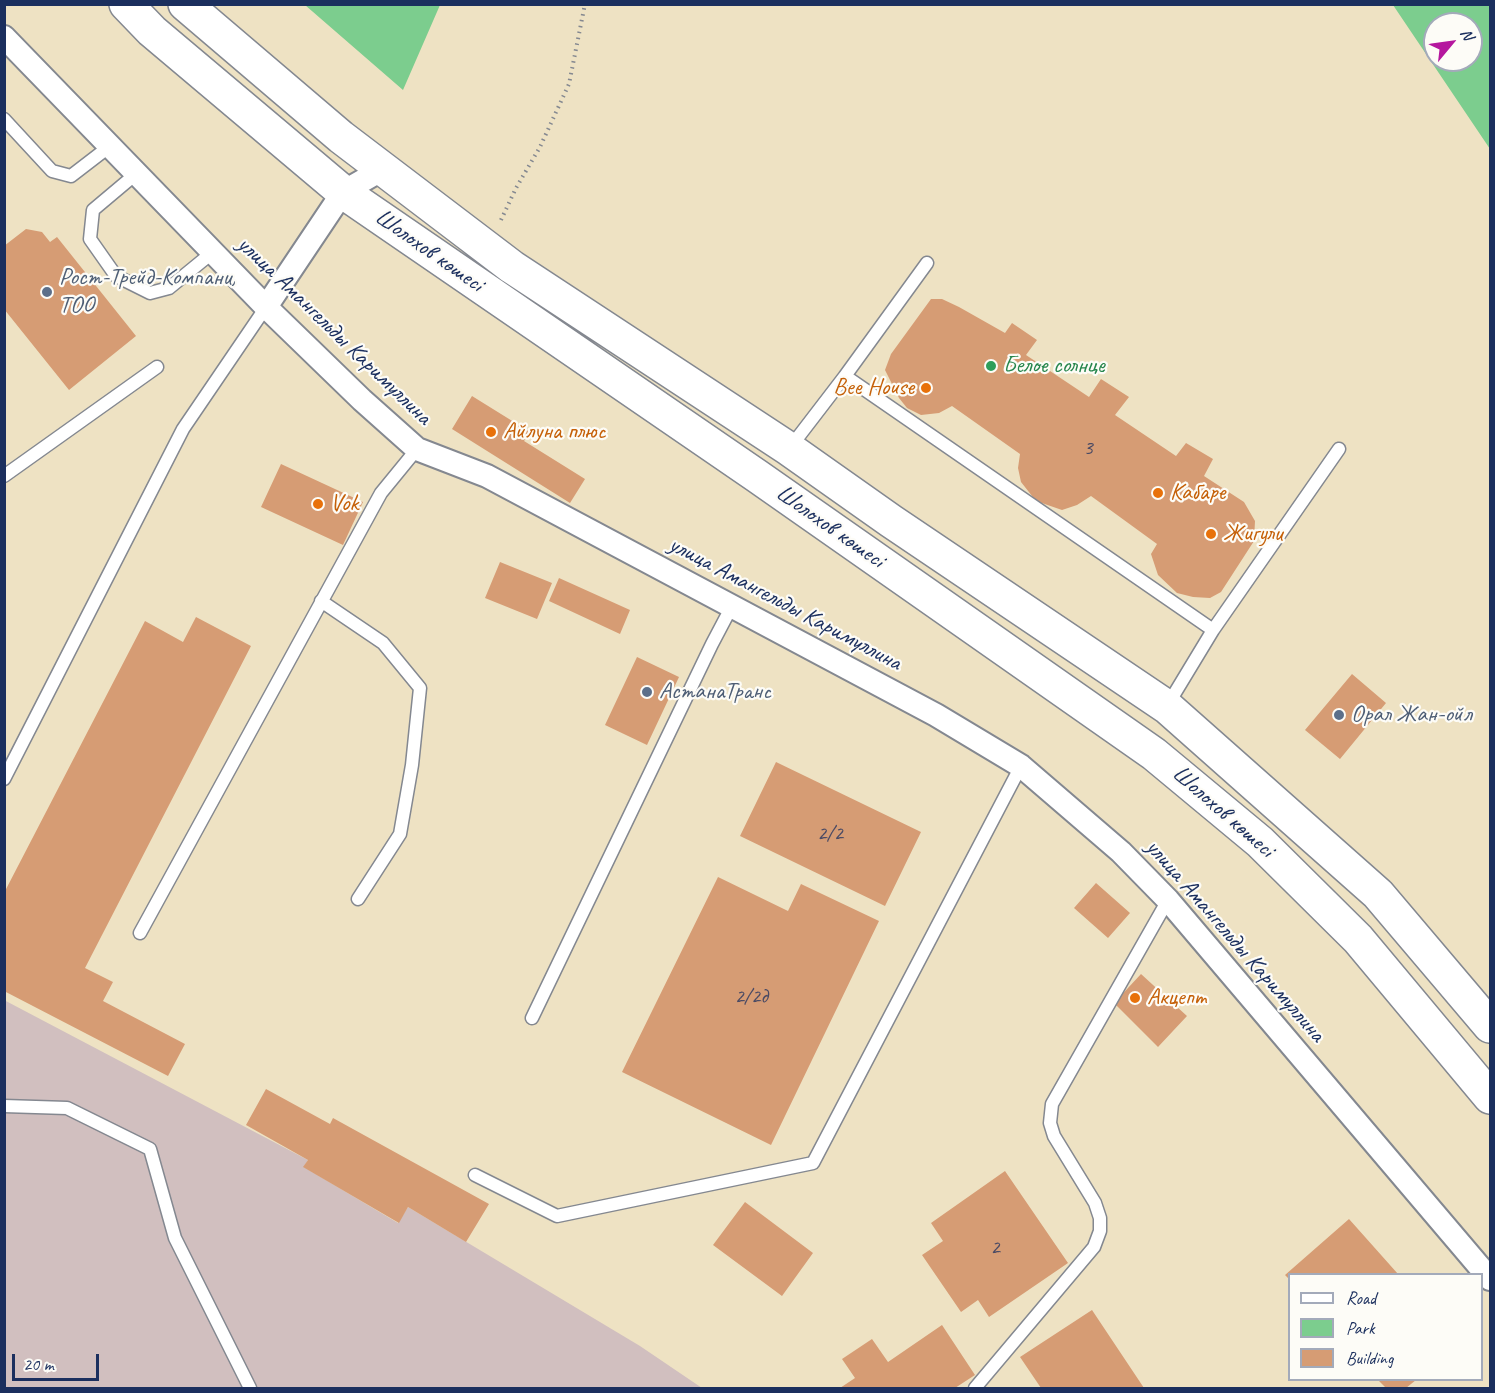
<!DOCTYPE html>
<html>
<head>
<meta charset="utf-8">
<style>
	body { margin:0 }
	#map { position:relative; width:1495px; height:1393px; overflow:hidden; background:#eee2c3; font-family:Caveat,sans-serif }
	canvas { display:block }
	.frame { position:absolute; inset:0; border:6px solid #1b2f5e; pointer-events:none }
	.legend { position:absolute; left:1288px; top:1273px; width:195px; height:108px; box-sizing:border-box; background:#fdfcf7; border:2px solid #a3aaba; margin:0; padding:8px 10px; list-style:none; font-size:18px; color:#1b2f5e }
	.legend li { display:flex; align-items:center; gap:12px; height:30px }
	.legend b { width:30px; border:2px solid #a3aaba }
	.north { position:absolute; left:1423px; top:12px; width:60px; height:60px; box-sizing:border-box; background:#fdfcf7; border:2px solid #a3aaba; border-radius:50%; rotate:61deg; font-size:16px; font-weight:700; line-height:24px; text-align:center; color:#1b2f5e }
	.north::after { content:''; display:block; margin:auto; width:21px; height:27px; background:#b5179e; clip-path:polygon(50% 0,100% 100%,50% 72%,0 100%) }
	.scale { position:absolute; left:12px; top:1354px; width:87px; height:27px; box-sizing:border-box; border:3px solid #1b2f5e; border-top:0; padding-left:8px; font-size:18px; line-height:21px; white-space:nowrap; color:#1b2f5e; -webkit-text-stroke:4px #fdfcf7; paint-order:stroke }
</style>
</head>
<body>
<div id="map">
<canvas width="1495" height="1393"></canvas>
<div class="frame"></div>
<ul class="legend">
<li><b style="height:8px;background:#fff"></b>Road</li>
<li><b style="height:16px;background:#7ccd8e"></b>Park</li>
<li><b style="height:16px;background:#d69c74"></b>Building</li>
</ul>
<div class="north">N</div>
<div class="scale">20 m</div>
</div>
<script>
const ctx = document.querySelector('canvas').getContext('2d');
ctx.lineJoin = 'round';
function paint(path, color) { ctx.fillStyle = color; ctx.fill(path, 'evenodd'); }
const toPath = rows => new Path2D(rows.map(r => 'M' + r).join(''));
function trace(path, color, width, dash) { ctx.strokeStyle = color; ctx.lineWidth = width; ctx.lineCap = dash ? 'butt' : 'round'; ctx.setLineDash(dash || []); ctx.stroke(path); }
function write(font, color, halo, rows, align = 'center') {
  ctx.font = font + ' Caveat,sans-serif'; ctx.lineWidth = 4.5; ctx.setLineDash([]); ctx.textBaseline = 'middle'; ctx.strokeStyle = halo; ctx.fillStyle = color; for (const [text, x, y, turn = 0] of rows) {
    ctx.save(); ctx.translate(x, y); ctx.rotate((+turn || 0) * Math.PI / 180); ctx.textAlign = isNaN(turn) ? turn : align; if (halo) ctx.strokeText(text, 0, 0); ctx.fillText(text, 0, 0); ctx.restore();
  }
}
const industrial = toPath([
	[4,1000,308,1160,304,1167,398,1223,408,1207,640,1346,702,1388,5,1388]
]);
const green = toPath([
	[305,5,440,5,403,90],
	[1393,5,1490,5,1490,149],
	[1435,24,1471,24,1471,60,1435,60]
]);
const building = toPath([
	[26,229,42,232,50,242,57,237,136,336,69,390,4,309,4,246],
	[931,299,942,299,959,307,1005,333,1012,323,1037,340,1026,355,1089,397,1101,379,1129,397,1115,415,1176,456,1186,443,1213,459,1204,476,1244,502,1255,521,1254,541,1221,592,1210,598,1193,597,1177,593,1158,575,1151,554,1157,544,1091,496,1077,505,1062,510,1036,501,1021,482,1018,468,1020,454,952,406,939,413,921,415,907,408,899,398,885,370,891,354],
	[472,396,530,432,524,441,585,479,570,503,452,429],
	[281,464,363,502,343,545,261,507],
	[500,562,552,583,537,619,485,598],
	[559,578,630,610,620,634,549,601],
	[196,617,251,646,85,968,113,982,103,1001,185,1044,168,1076,4,991,4,893,145,621,183,642],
	[637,657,679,677,647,745,605,725],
	[1352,674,1386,703,1340,759,1305,730],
	[776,762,921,832,885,906,740,836],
	[718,877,788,911,801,884,879,921,771,1145,622,1072],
	[1096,883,1130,913,1108,938,1074,908],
	[1141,974,1187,1016,1158,1047,1114,1003],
	[266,1089,330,1124,333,1118,489,1204,466,1242,408,1207,399,1223,303,1167,308,1160,246,1125],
	[1005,1171,1068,1263,989,1317,978,1300,961,1312,922,1255,943,1241,931,1223],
	[745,1202,813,1253,782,1296,713,1245],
	[1349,1219,1398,1274,1290,1274,1290,1280,1285,1275],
	[1092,1310,1144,1388,1041,1388,1020,1357],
	[942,1325,975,1375,955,1388,840,1388,855,1378,842,1359,872,1339,888,1362],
	[1378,1380,1416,1380,1406,1388,1386,1388]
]);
const path = toPath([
	[501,220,516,188,540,147,569,84,585,4]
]);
const service = toPath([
	[4,119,52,171,71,176,110,146],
	[137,173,93,210,90,239,116,276,150,293,169,288,213,252],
	[845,376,927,263],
	[789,449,845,376,1213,630,1167,706],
	[4,476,157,367],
	[321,601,383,643,420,688,412,765,400,834,358,899],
	[1213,630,1339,449],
	[4,779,183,429,266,307],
	[140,933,381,493,417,449],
	[532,1018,712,644,732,606],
	[4,1106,67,1108,150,1149,175,1238,250,1388],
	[475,1175,557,1216,813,1163,1021,766],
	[975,1388,1094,1247,1100,1231,1100,1218,1095,1203,1054,1136,1050,1123,1052,1104,1168,900]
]);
const minor = toPath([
	[4,37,266,307,362,400,417,449,487,476,936,715,1021,766,1121,852,1168,900,1490,1279],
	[266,307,343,192,383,169]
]);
const trunk = toPath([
	[126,4,152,31,343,192,757,476,1154,754,1260,842,1358,939,1490,1097],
	[185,4,341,137,512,267,789,449,891,521,1167,707,1378,894,1490,1026]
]);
const markers = [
	[47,292,6,"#5c6f8a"],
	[991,366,6,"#2e9e5b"],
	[926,388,6,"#e8710a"],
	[491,432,6,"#e8710a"],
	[1158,493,6,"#e8710a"],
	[318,504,6,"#e8710a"],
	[1211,534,6,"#e8710a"],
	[647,692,6,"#5c6f8a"],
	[1339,715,6,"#5c6f8a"],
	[1135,998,6,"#e8710a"]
];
const numberNames = [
	["3",1088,448],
	["2/2",830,834],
	["2/2д",751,997],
	["2",995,1248]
];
const streetNames = [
	["Шолохов көшесі",429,251,35],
	["улица Амангельды Каримуллина",334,331,44],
	["Шолохов көшесі",830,527,35],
	["улица Амангельды Каримуллина",785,604,28],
	["Шолохов көшесі",1223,812,41],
	["улица Амангельды Каримуллина",1235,941,49]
];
const serviceNames = [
	["Рост-Трейд-Компани,",59,278],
	["ТОО",59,306],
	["АстанаТранс",659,692],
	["Орал Жан-ойл",1351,715]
];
const leisureNames = [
	["Белое солнце",1003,366]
];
const foodNames = [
	["Bee House",914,388,"right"],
	["Айлуна плюс",503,432],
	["Кабаре",1170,493],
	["Vok",330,504],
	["Жигули",1223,534],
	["Акцепт",1147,998]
];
paint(industrial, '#d1bfbf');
paint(green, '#7ccd8e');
paint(building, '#d69c74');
trace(service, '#848890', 15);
trace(minor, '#848890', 26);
trace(trunk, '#848890', 36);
trace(path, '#848890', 4, [1.5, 4.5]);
trace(service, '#fff', 12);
trace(minor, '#fff', 22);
trace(trunk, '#fff', 33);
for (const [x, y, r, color] of markers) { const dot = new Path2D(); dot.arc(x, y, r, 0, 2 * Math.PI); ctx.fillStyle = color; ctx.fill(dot); trace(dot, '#fdfcf7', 2); }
write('21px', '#4a4a64', null, numberNames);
write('24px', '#1b2f5e', '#fdfcf7', streetNames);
write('24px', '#4e5e75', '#fdfcf7', serviceNames, 'left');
write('24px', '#27864d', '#fdfcf7', leisureNames, 'left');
write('24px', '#c56008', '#fdfcf7', foodNames, 'left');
</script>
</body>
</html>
